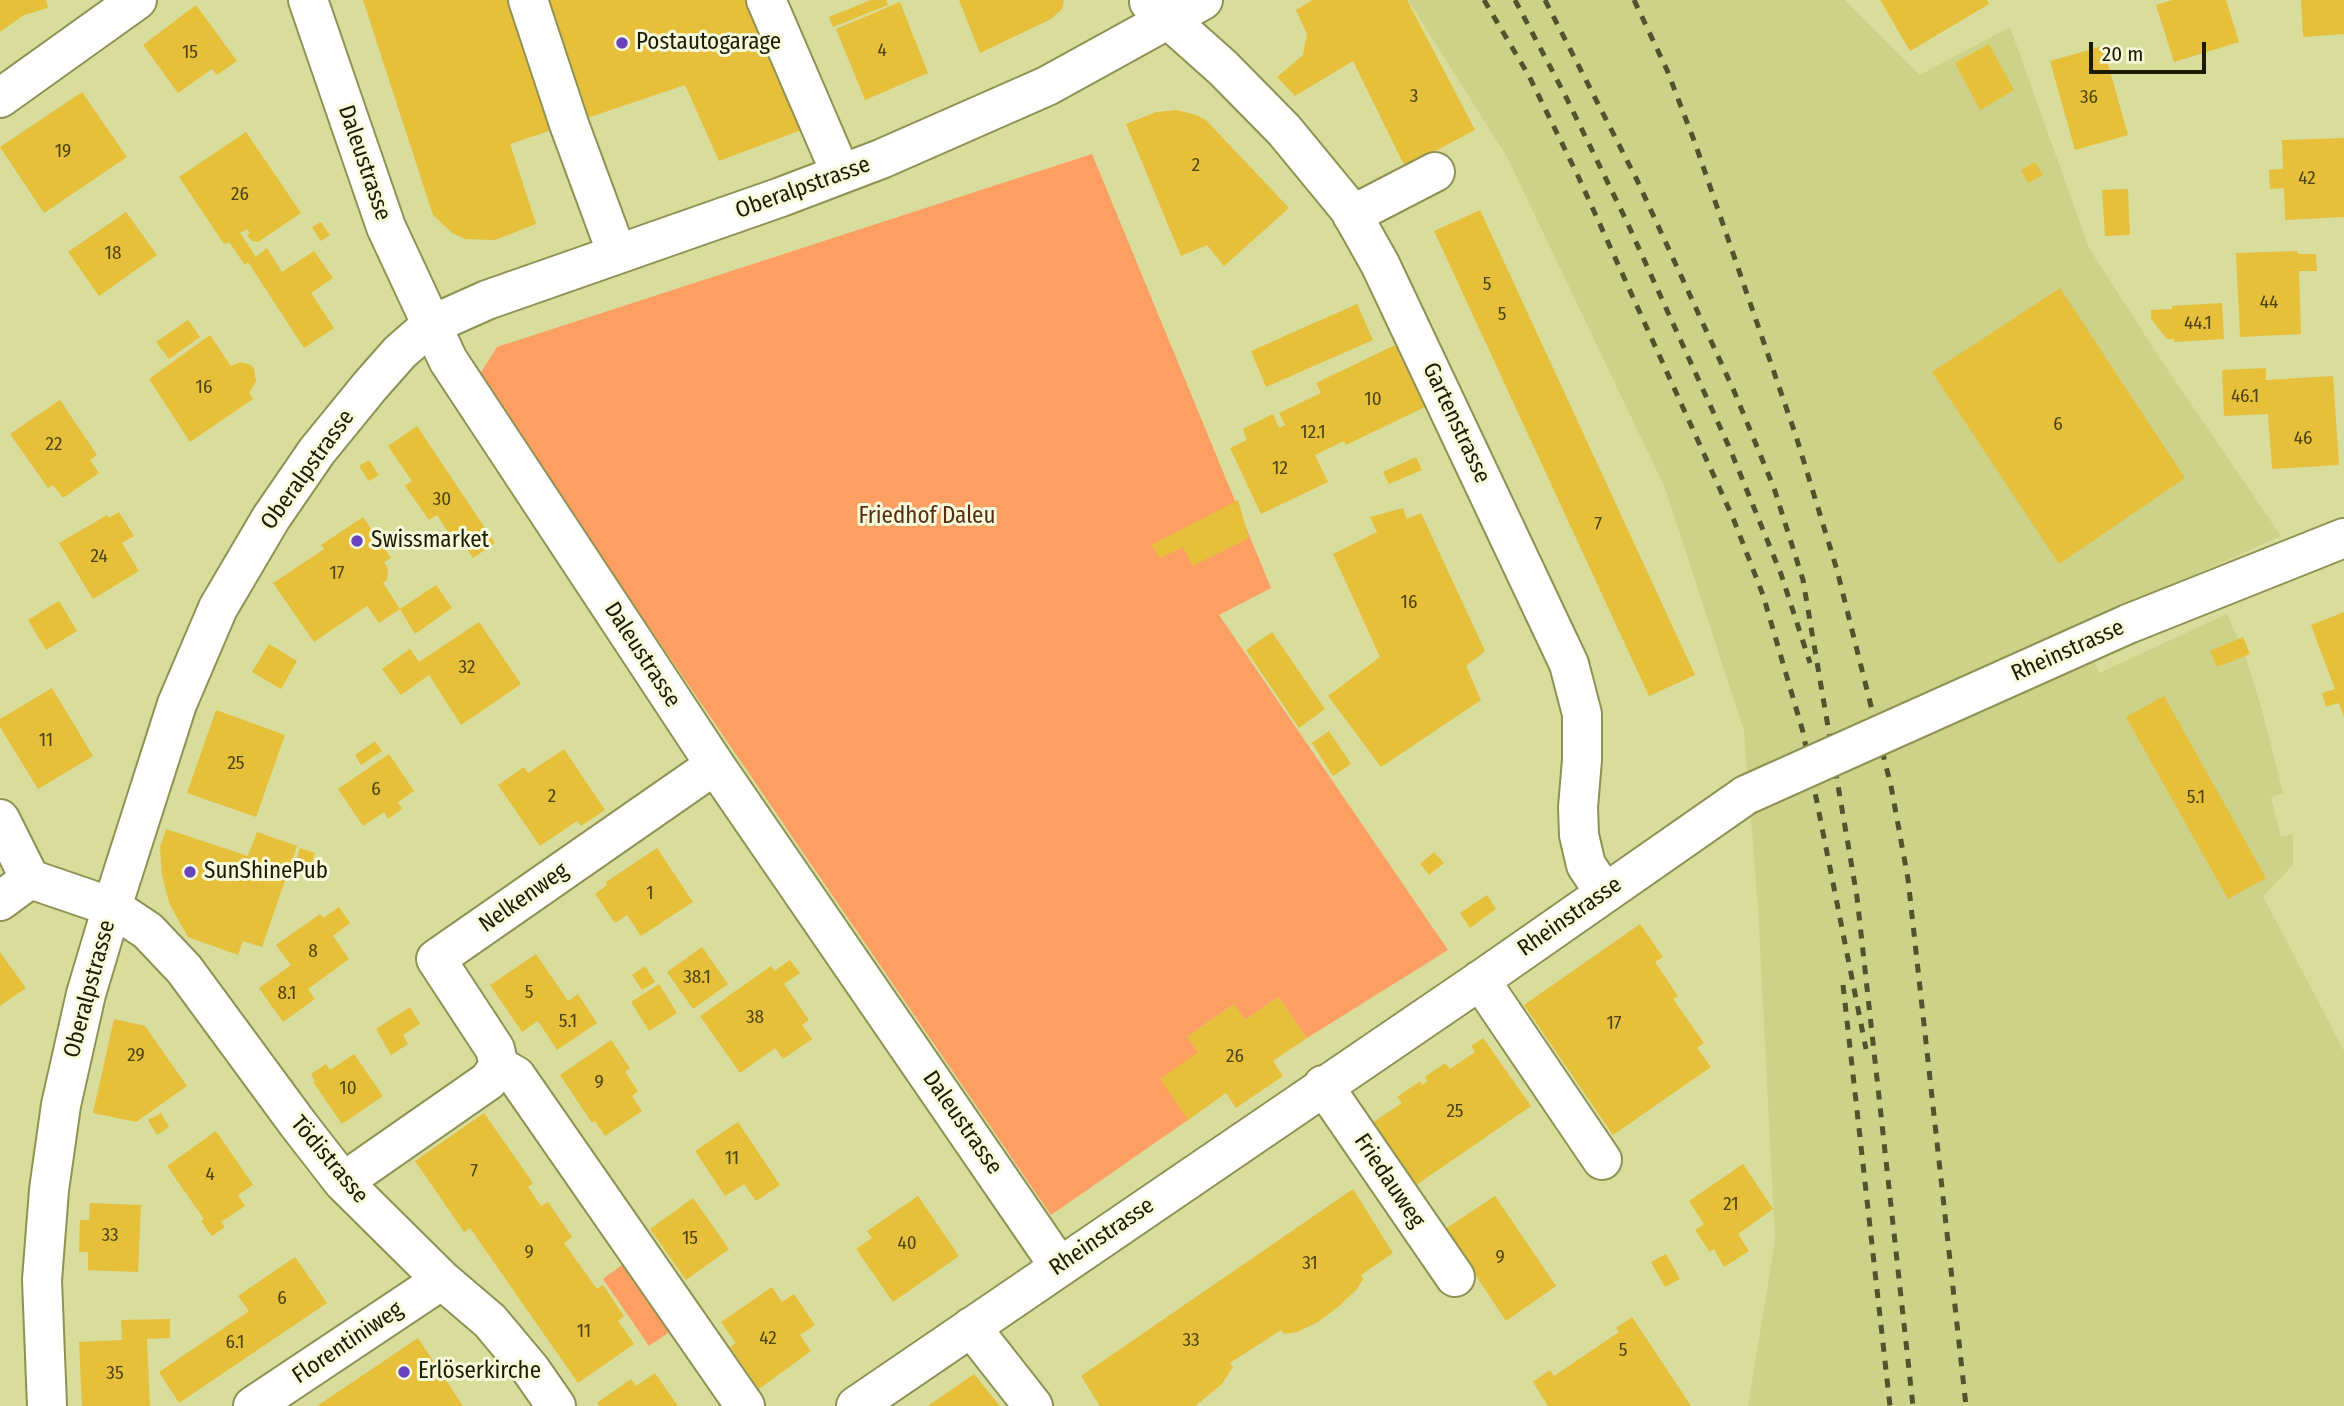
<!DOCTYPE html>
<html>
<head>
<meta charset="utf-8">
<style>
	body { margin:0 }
	#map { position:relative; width:2344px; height:1406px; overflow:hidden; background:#d8dd9b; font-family:"Fira Sans Condensed",sans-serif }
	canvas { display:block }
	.scale { position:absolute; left:2089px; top:42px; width:117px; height:32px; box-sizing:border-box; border:4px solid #1a1b02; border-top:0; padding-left:9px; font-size:21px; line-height:24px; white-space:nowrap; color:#1a1b02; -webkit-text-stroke:5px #f8fbdb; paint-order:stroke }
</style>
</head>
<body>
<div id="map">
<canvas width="2344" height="1406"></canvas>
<div class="scale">20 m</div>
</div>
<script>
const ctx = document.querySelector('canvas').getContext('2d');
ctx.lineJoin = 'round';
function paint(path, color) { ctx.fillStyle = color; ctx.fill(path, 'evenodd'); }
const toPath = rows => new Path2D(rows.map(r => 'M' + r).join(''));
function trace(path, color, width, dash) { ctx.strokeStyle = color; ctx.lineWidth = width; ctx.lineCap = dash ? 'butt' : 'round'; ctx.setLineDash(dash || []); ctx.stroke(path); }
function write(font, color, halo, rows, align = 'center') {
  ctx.font = font + ' "Fira Sans Condensed",sans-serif'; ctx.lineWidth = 6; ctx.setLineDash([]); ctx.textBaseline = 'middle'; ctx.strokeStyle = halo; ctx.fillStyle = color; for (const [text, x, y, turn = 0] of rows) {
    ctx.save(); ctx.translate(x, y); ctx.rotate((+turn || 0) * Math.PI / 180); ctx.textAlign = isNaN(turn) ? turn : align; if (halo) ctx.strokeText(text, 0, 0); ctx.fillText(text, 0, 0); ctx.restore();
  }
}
const built = toPath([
	[1408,0,1845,0,1920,75,2010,27,2089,248,2163,363,2281,536,2082,625,2099,673,2227,614,2244,652,2262,710,2283,793,2271,797,2281,837,2293,834,2293,865,2263,896,2344,1051,2344,1406,1748,1406,1775,1240,1758,908,1744,731,1665,488,1507,157]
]);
const green = toPath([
	[1092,154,1271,588,1219,615,1448,950,1307,1038,1278,997,1245,1020,1234,1004,1187,1037,1198,1052,1188,1120,1051,1215,478,377,497,347],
	[626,1262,674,1329,649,1346,603,1279]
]);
const building = toPath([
	[0,0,46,0,48,8,24,15,0,32],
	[363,0,749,0,804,129,719,161,685,85,510,144,536,224,495,240,465,239,452,233,433,215],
	[871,0,886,0,888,5,833,27,829,17],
	[959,0,1064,0,1062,9,1051,19,980,53],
	[1312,0,1407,0,1475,130,1405,167,1353,61,1295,96,1277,77,1303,55,1307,34,1296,10],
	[1880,0,1987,0,1989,4,1910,51],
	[2172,0,2226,0,2239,42,2174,62,2156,5],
	[2301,0,2344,0,2344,34,2303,37],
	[900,2,928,73,865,100,836,29],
	[196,5,237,61,217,75,212,69,178,93,143,45],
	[1989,44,2014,90,1980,110,1955,63],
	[2103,46,2128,135,2075,150,2050,61],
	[82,92,127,157,44,213,0,147],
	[1177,110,1196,115,1206,120,1289,208,1224,266,1207,245,1181,256,1126,124,1156,112],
	[246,132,301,213,258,242,252,241,247,235,250,233,247,229,240,233,256,257,267,248,282,272,314,251,333,278,311,293,334,328,304,348,248,262,245,265,229,242,224,244,179,177],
	[2344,138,2344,217,2285,220,2284,188,2270,189,2269,170,2283,169,2282,140],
	[2035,162,2043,175,2028,183,2021,170],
	[2128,189,2130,235,2105,236,2102,190],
	[1480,210,1695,675,1649,696,1434,231],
	[126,212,157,255,99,296,68,252],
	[321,222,330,235,321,241,312,227],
	[2297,251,2298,254,2316,254,2317,271,2299,271,2301,334,2240,337,2236,253],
	[2060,288,2185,478,2059,564,1932,372],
	[2222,303,2224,339,2174,342,2174,339,2167,339,2151,319,2151,310,2172,309,2172,306],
	[1357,304,1373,340,1266,387,1251,351],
	[188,320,200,337,169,359,156,342],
	[210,335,231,366,240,362,251,365,254,369,256,381,249,393,253,399,190,442,149,379],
	[1395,345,1425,407,1346,445,1344,441,1315,455,1328,482,1261,514,1230,448,1247,440,1243,429,1273,414,1279,428,1285,425,1279,413,1321,393,1316,383],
	[2266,368,2266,380,2333,376,2339,465,2272,469,2268,414,2224,416,2222,370],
	[60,400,97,455,90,460,99,473,63,498,53,485,48,488,10,434],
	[417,426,495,543,473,558,464,545,459,549,437,515,429,520,405,486,412,481,388,446],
	[1416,457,1422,470,1389,484,1383,472],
	[369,460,379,475,369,481,359,466],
	[1238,500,1249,538,1192,566,1183,547,1160,558,1151,545],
	[1403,508,1407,519,1421,513,1485,651,1466,666,1481,700,1381,767,1328,696,1380,657,1333,554,1377,532,1370,517],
	[119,512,134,536,122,543,139,571,93,599,59,543,107,515,109,518],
	[363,517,391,558,384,562,388,569,387,580,383,583,400,609,379,623,367,606,314,642,273,583,324,549,321,545],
	[436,585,452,608,415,634,400,609],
	[59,601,77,631,46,650,28,620],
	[2344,612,2344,717,2339,703,2326,707,2322,693,2335,689,2311,625],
	[479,622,521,684,461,725,429,675,401,695,382,669,410,649,419,662],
	[1272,632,1325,709,1299,728,1246,650],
	[2243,637,2250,654,2217,667,2210,651],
	[269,644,297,661,281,689,252,672],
	[52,688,93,756,38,789,0,727,0,719],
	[2164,696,2266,878,2228,899,2126,717],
	[216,710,285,735,256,817,187,793],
	[1329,731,1351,764,1333,776,1312,743],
	[375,741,382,751,361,765,355,755],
	[564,749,605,810,581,826,577,821,540,846,498,785,524,767,528,773],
	[389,754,414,791,398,802,402,809,388,819,384,812,363,826,338,789],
	[166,829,248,856,257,832,297,846,262,947,243,941,238,955,188,937,170,905,162,876,160,847],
	[300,848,315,853,310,869,295,864],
	[657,848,693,902,641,936,627,915,615,923,595,894,607,885,606,882],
	[1434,852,1444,863,1429,875,1420,864],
	[1487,895,1496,909,1470,928,1460,913],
	[339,907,350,923,333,936,349,959,308,989,315,999,283,1022,259,988,291,965,276,945,320,914,323,918],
	[1640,924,1663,957,1655,962,1678,996,1673,999,1704,1043,1697,1048,1711,1067,1613,1135,1524,1005],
	[702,947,728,984,693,1009,667,972],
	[0,952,26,988,0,1006],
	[536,954,568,1001,578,994,597,1023,557,1050,538,1021,522,1032,490,985],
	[790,960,800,973,784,984,809,1020,802,1025,812,1039,783,1059,775,1048,740,1073,700,1016,771,966,774,971],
	[645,966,655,982,642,990,632,975],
	[659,984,677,1013,649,1031,631,1002],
	[1278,997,1307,1038,1273,1061,1283,1076,1236,1108,1226,1093,1188,1120,1160,1079,1198,1052,1187,1037,1234,1004,1245,1020],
	[410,1007,420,1024,403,1035,408,1044,391,1055,376,1029],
	[114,1019,145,1026,187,1086,136,1122,93,1113],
	[1483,1038,1531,1106,1406,1192,1372,1123,1402,1103,1397,1097,1420,1081,1422,1085,1427,1082,1425,1077,1445,1063,1450,1069,1475,1052,1471,1046],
	[611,1040,630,1068,625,1072,638,1091,632,1096,642,1111,605,1136,595,1121,592,1123,560,1075],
	[354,1054,383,1096,342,1124,313,1082,315,1081,311,1074,326,1064,330,1070],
	[161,1113,169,1127,157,1135,148,1120],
	[484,1113,533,1183,528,1187,541,1206,548,1202,572,1237,564,1243,597,1289,603,1285,624,1316,618,1321,634,1344,578,1383,470,1228,464,1232,415,1161],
	[738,1122,780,1185,756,1201,744,1184,725,1196,695,1151],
	[216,1131,253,1185,238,1195,245,1206,221,1222,225,1227,212,1236,201,1221,204,1219,167,1166],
	[1743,1164,1773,1209,1738,1234,1749,1251,1724,1267,1714,1249,1710,1252,1695,1230,1704,1224,1689,1201],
	[1353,1189,1393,1253,1361,1275,1363,1279,1357,1289,1338,1307,1318,1322,1297,1332,1284,1334,1281,1330,1230,1363,1233,1367,1222,1384,1195,1406,1100,1406,1081,1376],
	[918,1196,959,1256,893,1302,856,1249,872,1238,867,1231],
	[1495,1196,1556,1286,1506,1321,1445,1229],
	[693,1198,729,1249,686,1280,650,1229],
	[90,1203,141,1205,138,1272,88,1270,88,1252,79,1252,80,1220,89,1220],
	[1666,1254,1680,1279,1665,1287,1651,1262],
	[295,1257,327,1303,179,1403,159,1372,249,1311,238,1296],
	[772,1287,782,1302,794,1294,815,1325,800,1335,811,1351,759,1389,730,1347,736,1343,721,1322],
	[1632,1317,1691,1406,1548,1406,1533,1382,1550,1370,1554,1376,1619,1332,1616,1328],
	[170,1319,170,1338,147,1339,150,1406,82,1406,79,1342,122,1340,121,1320],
	[418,1338,463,1406,317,1406],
	[655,1373,678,1406,599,1406,597,1403,631,1379,636,1386],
	[974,1374,1000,1406,928,1406]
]);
const minor = toPath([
	[308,0,386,227,448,360,715,765,1059,1266],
	[528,0,569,124,617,254],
	[766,0,841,174],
	[1149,2,1223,68,1284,130,1349,209,1380,264,1569,664,1582,714,1582,760,1578,807,1579,835,1586,865,1604,892],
	[0,98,137,0],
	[1352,215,1435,172],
	[2128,624,2344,538],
	[0,819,30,879],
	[30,879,112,907,148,931,184,969,298,1124,343,1182,442,1280,490,1321,531,1370,556,1406],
	[0,901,30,879],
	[1480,980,1602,1160],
	[499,1066,516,1076,745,1406],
	[1323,1085,1455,1277],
	[343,1182,488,1081,499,1066,495,1049,436,959,715,765],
	[971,1327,1033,1406],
	[47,1406,42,1280,49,1190,61,1105,86,994,112,907,177,704,218,608,271,518,317,451,370,386,400,352,431,325,487,300,781,197,881,159,1047,86,1203,0],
	[253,1406,442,1280],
	[856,1406,1485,977,1746,795]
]);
const rail = toPath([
	[1484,0,1529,76,1578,176,1733,518,1763,595,1803,732,1866,1049],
	[1515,0,1566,97,1626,220,1730,449,1781,574,1810,663],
	[1545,0,1637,180,1734,391,1774,488,1803,580,1857,897,1913,1406],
	[1634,0,1667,70,1695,143,1796,436,1837,570,1891,786,1908,879,1966,1406],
	[1843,985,1890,1406]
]);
const minorBridge = toPath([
	[1746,795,2128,624]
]);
const markers = [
	[622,43,7,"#6845be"],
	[357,541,7,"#6845be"],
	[190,872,7,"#6845be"],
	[404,1372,7,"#6845be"]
];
const numberNames = [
	["4",882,51],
	["15",190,53],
	["3",1414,97],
	["36",2089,98],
	["19",63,152],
	["2",1196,166],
	["42",2307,179],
	["26",240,195],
	["18",113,254],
	["5",1487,285],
	["44",2269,303],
	["5",1502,315],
	["44.1",2198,324],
	["16",204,388],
	["46.1",2245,397],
	["10",1373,400],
	["6",2058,425],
	["12.1",1313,433],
	["46",2303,439],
	["22",54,445],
	["12",1280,469],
	["30",442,500],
	["7",1598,525],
	["24",99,557],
	["17",337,574],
	["16",1409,603],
	["32",467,668],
	["11",46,741],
	["25",236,764],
	["6",376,790],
	["2",552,797],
	["5.1",2196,798],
	["1",650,894],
	["8",313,952],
	["38.1",697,978],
	["5",529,993],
	["8.1",287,994],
	["38",755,1018],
	["5.1",568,1022],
	["17",1614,1024],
	["29",136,1056],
	["26",1235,1057],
	["9",599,1083],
	["10",348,1089],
	["25",1455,1112],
	["11",732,1159],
	["7",474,1172],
	["4",210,1175],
	["21",1731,1205],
	["33",110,1236],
	["15",690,1239],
	["40",907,1244],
	["9",529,1253],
	["9",1500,1258],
	["31",1310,1264],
	["6",282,1299],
	["11",584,1332],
	["42",768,1339],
	["33",1191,1341],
	["6.1",235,1343],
	["5",1623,1351],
	["35",115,1374]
];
const poiNames = [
	["Postautogarage",636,43],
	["Swissmarket",371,541],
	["SunShinePub",204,872],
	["Erlöserkirche",418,1372]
];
const streetNames = [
	["Daleustrasse",364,163,71],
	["Oberalpstrasse",803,188,-20],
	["Gartenstrasse",1456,423,65],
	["Oberalpstrasse",308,470,-54],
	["Rheinstrasse",2068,651,-24],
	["Daleustrasse",642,655,57],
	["Nelkenweg",524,898,-35],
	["Rheinstrasse",1570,917,-35],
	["Oberalpstrasse",90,989,-75],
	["Daleustrasse",962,1123,55],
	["Tödistrasse",329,1160,50],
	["Friedauweg",1389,1181,56],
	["Rheinstrasse",1102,1237,-34],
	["Florentiniweg",348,1343,-34]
];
const parkNames = [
	["Friedhof Daleu",927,517]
];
paint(built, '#cdd289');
paint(green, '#fd9e63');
paint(building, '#e6bf3b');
trace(minor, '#8e9253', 42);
trace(minor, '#fff', 38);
trace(rail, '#51532e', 5, [9, 9]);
trace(minorBridge, '#8e9253', 42, []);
trace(minorBridge, '#fff', 38);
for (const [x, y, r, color] of markers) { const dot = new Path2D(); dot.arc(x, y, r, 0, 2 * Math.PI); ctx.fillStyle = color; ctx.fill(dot); trace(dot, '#f8fbdb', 2.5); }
write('19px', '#4d4410', null, numberNames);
write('23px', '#1a1b02', '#f8fbdb', poiNames, 'left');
write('23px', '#1a1b02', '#f8fbdb', streetNames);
write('23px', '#562d12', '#f8fbdb', parkNames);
</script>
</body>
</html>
